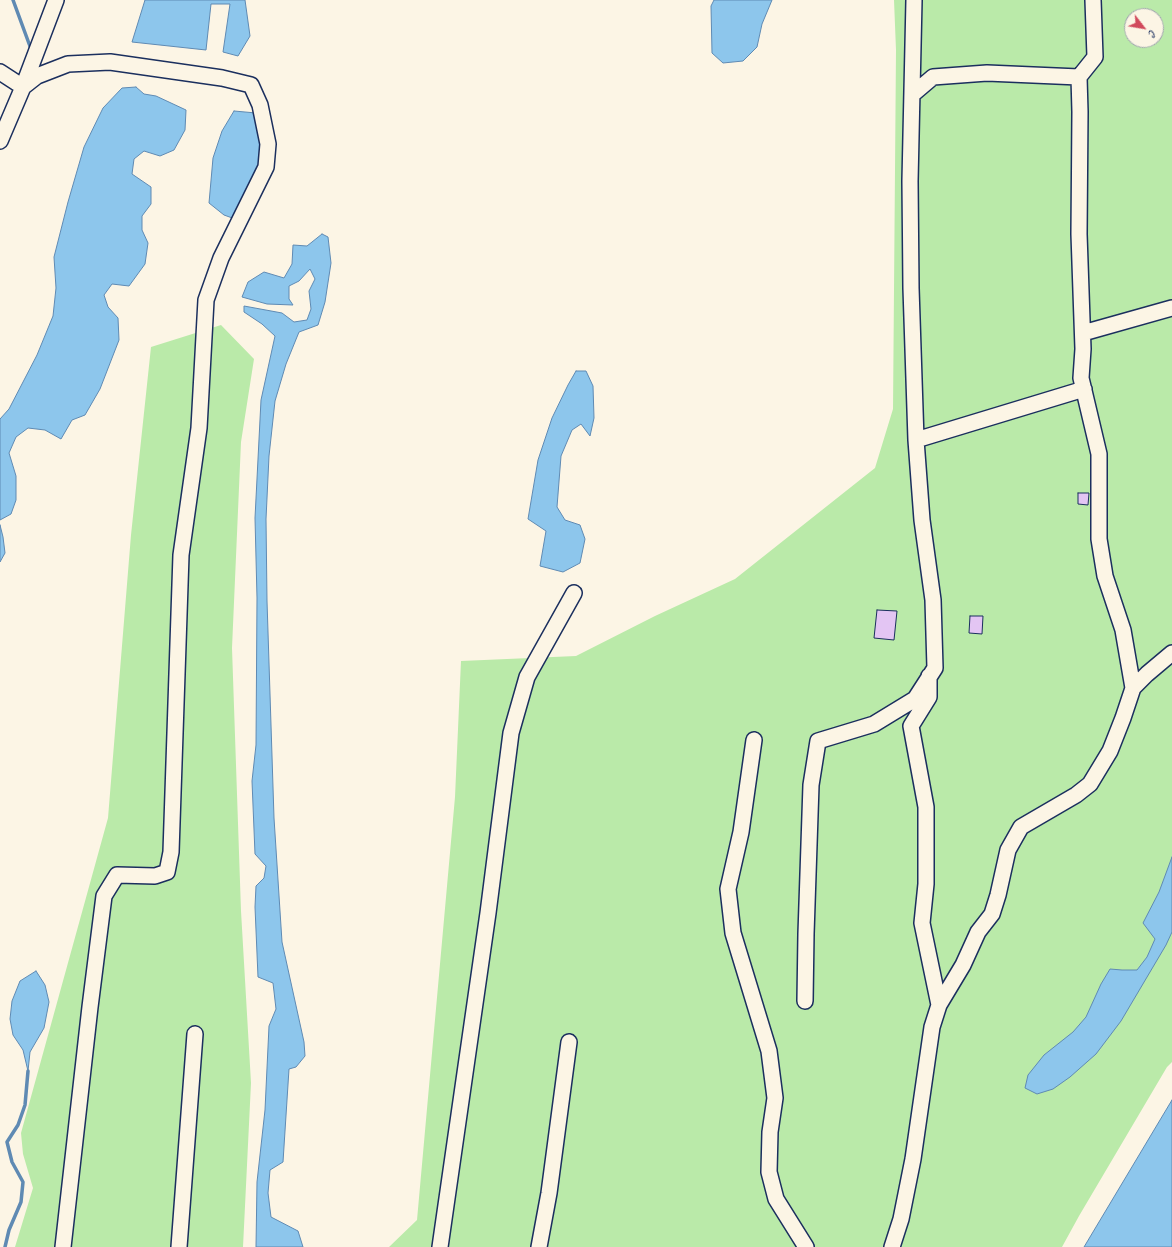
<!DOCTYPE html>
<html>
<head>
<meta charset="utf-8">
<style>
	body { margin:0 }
	#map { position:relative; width:1172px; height:1247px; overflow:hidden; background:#fcf5e5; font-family:Caveat,sans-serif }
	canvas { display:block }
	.north { position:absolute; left:1124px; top:8px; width:40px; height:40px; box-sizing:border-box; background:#fcf5e5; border:1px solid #a2a6af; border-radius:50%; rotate:121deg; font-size:11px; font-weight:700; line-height:16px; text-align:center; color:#1b2f5e }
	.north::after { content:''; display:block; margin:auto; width:14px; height:18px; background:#d1495b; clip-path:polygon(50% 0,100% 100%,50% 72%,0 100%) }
</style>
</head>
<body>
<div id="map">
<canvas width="1172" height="1247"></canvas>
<div class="north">С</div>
</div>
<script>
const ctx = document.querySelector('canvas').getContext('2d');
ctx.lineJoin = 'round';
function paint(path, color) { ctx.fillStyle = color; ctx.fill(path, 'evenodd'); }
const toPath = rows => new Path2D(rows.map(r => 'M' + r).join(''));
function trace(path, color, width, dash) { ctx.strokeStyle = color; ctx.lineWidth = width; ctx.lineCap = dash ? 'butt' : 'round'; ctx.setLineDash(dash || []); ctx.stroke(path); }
const green = toPath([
	[894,0,1172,0,1172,1062,1167,1067,1079,1216,1062,1247,389,1247,417,1220,455,797,461,661,576,656,655,616,735,579,875,468,893,409,896,50],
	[1132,16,1156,16,1156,40,1132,40],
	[221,325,254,359,241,442,232,648,241,911,251,1083,243,1247,15,1247,33,1188,23,1154,21,1133,108,818,131,535,151,347]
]);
const water = toPath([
	[145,0,245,0,250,36,238,56,223,52,230,4,211,4,206,50,132,42,145,0],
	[714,0,772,0,762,24,757,47,743,61,723,63,712,53,711,6,714,0],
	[136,87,144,94,156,96,186,110,185,130,174,150,160,156,144,151,134,159,132,174,151,187,151,204,142,216,142,230,148,243,145,264,129,286,112,284,104,295,108,307,118,318,119,340,100,389,85,415,72,420,61,439,45,430,28,428,16,437,9,453,16,476,16,500,11,514,0,520,0,419,9,409,37,355,53,316,56,288,54,257,68,202,84,147,103,108,122,88,136,87],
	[234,111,256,113,264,162,235,219,224,215,209,203,213,158,222,131,234,111],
	[322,234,328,237,331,263,325,302,318,325,299,332,286,364,275,401,269,456,266,519,267,601,274,818,282,942,304,1042,305,1056,296,1067,289,1069,283,1162,270,1170,268,1193,271,1217,298,1231,303,1247,256,1247,257,1182,265,1110,269,1026,276,1009,273,983,258,977,255,907,256,886,264,878,266,866,255,854,252,781,256,745,257,598,255,518,261,400,275,336,262,324,244,312,244,306,282,313,294,322,307,320,311,309,309,291,315,279,310,269,299,281,289,286,289,299,293,305,267,304,242,297,248,282,264,272,284,278,292,264,293,245,307,246,322,234],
	[576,371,586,371,593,386,594,418,590,436,581,424,572,430,561,456,557,507,565,520,580,525,585,539,580,563,563,572,540,566,546,531,528,519,538,460,552,418,568,385,576,371],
	[0,525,3,537,5,553,0,562,0,525],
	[1172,857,1172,932,1166,945,1121,1021,1096,1054,1070,1077,1053,1089,1037,1094,1025,1088,1028,1075,1044,1055,1073,1032,1086,1017,1101,984,1110,969,1122,970,1137,970,1147,957,1155,939,1143,923,1159,892,1172,857],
	[36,971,45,985,49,1002,44,1028,30,1052,28,1071,23,1050,13,1035,10,1019,12,1001,20,981,36,971],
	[1172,1100,1172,1247,1084,1247,1172,1100]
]);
const stream = toPath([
	[13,0,31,49],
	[5,1247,9,1230,21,1202,23,1182,12,1162,7,1142,18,1125,25,1105,28,1071]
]);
const building = toPath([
	[1078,493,1089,493,1088,505,1078,504,1078,493],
	[877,610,897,611,894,640,874,638,877,610],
	[970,616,983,616,982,634,969,633,970,616]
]);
const minor = toPath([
	[1093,0,1095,57,1079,77,1080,112,1079,234,1083,349,1081,378,1099,454,1099,539,1105,576,1123,630,1133,688],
	[0,72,23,87],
	[23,87,37,76,68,64,110,62,222,78,251,85,260,105,268,144,266,167,221,258,206,300,199,428,181,555,171,852,167,872,155,876,117,875,104,896,90,1007,63,1247],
	[913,94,933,77,987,73,1079,77],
	[0,141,23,87,56,0],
	[1083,333,1172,308],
	[916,440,1084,389],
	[929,676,929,697,911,726,926,807,926,884,922,923,939,1005],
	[754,740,741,832,728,889,733,933,769,1051,775,1098,770,1132,769,1172,776,1199,806,1247],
	[805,1001,806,934,811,785,818,741,874,724,915,699,935,668,933,600,922,520,916,440,911,288,910,181,914,0],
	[179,1247,195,1034],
	[440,1247,488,913,511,733,527,677,574,593],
	[539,1247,549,1193,569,1042],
	[892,1247,901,1219,913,1159,932,1027,939,1005,963,965,978,932,992,914,998,895,1008,850,1021,827,1076,795,1090,784,1110,751,1123,718,1133,688,1147,674,1172,653]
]);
paint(green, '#baeaa9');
paint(water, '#8dc6ec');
trace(water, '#5f8ab3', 1);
trace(stream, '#5f8ab3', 3.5);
paint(building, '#e3c5f3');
trace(building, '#1b2f5e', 1);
trace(minor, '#1b2f5e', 18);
trace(minor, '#fcf5e5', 15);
</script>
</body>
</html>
